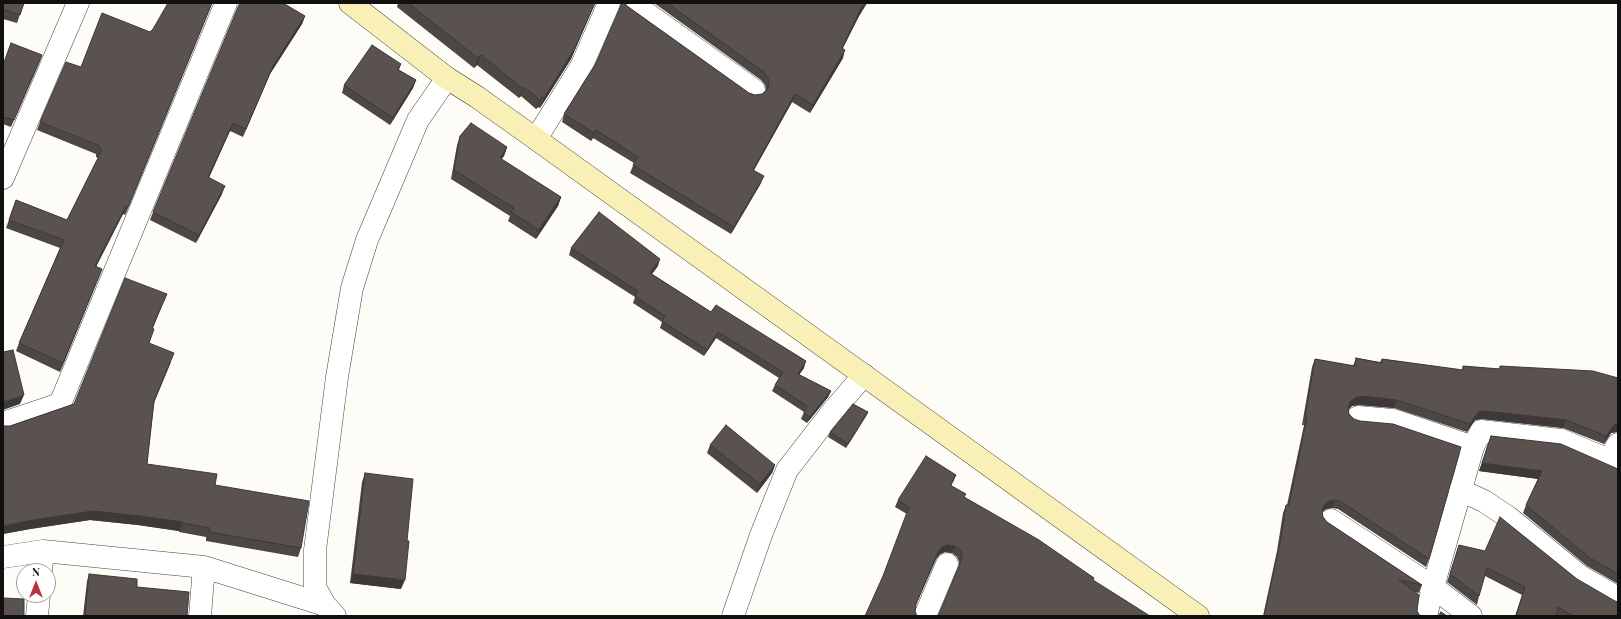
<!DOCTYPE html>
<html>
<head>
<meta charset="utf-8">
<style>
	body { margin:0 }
	#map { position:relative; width:1621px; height:619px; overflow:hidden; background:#fefcf6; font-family:"Playfair Display",serif }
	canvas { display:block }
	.frame { position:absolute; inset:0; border:4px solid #111; pointer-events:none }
	.north { position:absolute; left:16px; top:563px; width:40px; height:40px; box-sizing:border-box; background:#fff; border:1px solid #a0a0a0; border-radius:50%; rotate:0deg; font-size:11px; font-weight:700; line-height:16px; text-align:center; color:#111 }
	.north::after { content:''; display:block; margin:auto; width:14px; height:18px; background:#b6343c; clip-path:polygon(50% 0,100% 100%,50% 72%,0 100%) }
</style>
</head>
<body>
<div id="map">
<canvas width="1621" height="619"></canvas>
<div class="frame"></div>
<div class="north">N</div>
</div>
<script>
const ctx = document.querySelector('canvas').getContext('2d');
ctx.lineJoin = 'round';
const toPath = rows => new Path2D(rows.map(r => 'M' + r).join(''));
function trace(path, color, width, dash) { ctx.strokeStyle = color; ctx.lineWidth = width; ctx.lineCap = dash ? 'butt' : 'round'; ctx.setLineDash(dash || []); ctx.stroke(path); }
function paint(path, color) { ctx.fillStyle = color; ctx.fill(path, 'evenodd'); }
const street = toPath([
	[632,3,754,90],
	[536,139,582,65,609,3],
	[3,178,78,3],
	[1358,417,1393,420,1473,447],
	[3,423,60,404,226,3],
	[1609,460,1618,444],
	[1460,490,1484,501,1508,517,1580,576,1618,598],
	[1331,520,1433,587,1471,616],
	[3,557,43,551,204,567,325,605],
	[41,571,43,551],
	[37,616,39,595],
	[200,616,204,567],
	[335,616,325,605,315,587,315,550,337,377,352,288,367,240,418,120,447,78],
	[733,616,761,535,787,470,832,412,864,375],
	[925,616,947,564],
	[1426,616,1433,587,1473,447,1481,431,1561,440,1609,460,1618,466]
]);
const secondary = toPath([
	[350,3,447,78,477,97,536,139,1198,616]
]);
const wall = toPath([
	[3,3,24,3,17,23,3,19],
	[212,3,126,213,125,215,123,214,96,267,102,269,60,372,16,351,19,343,60,248,6,228,16,200,67,220,98,158,96,157,96,154,37,130,40,122,81,67,150,32],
	[398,3,595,3,571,59,540,108,538,107,536,109,521,96,519,98,477,65,474,68,397,7],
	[654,3,867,3,859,16,842,49,843,58,810,113,792,102,754,170,761,183,731,234,630,173,634,163,593,138,591,141,562,122,564,114,596,63,627,6,749,93,755,95,762,94,766,90,765,85,761,80],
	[305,16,302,24,270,74,243,137,230,131,209,178,222,194,196,243,150,220,153,212],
	[42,55,11,127,3,124,3,65],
	[401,64,399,70,416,80,413,88,390,125,342,93,344,85],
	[460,136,507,147,504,156,501,159,561,197,558,206,536,239,508,221,510,216,451,179,457,145],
	[571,248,658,266,652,274,711,312,804,368,799,375,831,391,828,397,807,423,801,419,804,412,772,391,775,385,779,378,716,338,704,356,660,328,662,322,633,303,635,297,569,255],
	[163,303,153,328,149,343,171,362,154,403,147,464,215,485,301,548,298,557,206,541,206,537,179,532,179,531,138,525,90,520,30,529,3,534,3,426,10,426,74,404],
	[1356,358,1380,362,1382,359,1462,370,1463,366,1499,369,1500,366,1618,378,1618,432,1611,433,1604,444,1563,428,1482,419,1475,420,1467,432,1394,408,1359,405,1352,406,1349,409,1349,414,1429,559,1426,567,1338,509,1332,508,1326,509,1322,512,1323,517,1327,522,1422,585,1419,593,1414,592,1417,611,1420,616,1263,616,1277,551,1283,513,1286,505,1287,505,1304,425,1302,425,1312,367,1315,359,1353,366],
	[868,412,866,416,846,448,828,437,830,432],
	[1491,436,1618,469,1618,584,1587,566,1523,513,1526,505,1538,479,1479,471],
	[710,445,775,465,772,473,757,493,707,453],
	[365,473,401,589,350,583,362,482],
	[956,475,953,482,951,485,964,497,1094,578,1093,580,939,614,959,567,959,562,957,557,952,553,945,552,940,554,936,559,916,605,883,576,907,514,895,507,898,500],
	[1459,545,1618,616,1515,616,1522,595,1485,576,1479,596,1477,605,1447,582],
	[89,574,137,587,187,616,83,616,87,581]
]);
const shadedWall = toPath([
	[212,3,209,11,125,215,128,207],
	[595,3,571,59,540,108,544,98],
	[865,3,867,3,859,16,839,56,842,48,861,8],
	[305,16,302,24,270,74,243,137,273,66],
	[845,50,843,58,810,113,813,105],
	[42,55,40,61,11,127,14,120],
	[481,55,477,65,474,68,478,58],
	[416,80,413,88,390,125,393,118],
	[524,87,521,96,519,98,523,89],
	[795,94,792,102,750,177,753,170],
	[542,97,538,107,536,109,540,100],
	[233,123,230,131,205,185,208,177],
	[596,130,593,138,591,141,594,133],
	[507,147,504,156,496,167,500,158],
	[764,176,761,183,731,234,734,227],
	[225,186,222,194,196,243,199,235],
	[561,197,558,206,536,239,539,230],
	[126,206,123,214,92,274,95,266],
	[660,259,658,266,647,280,650,273],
	[102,269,99,277,60,372,63,363],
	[718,332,716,338,704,356,707,350],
	[806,361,804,368,795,380,798,374],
	[831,391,828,397,807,423,810,417],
	[24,395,20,404,3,410,3,402],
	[1362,396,1397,400,1394,408,1359,405,1352,406,1348,410,1350,402,1355,398],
	[1485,411,1566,420,1563,428,1482,419,1475,420,1467,432,1470,424,1478,412],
	[868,412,866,416,846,448,848,444],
	[1618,424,1617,432,1611,433,1604,444,1606,436,1614,425],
	[1482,463,1542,471,1539,479,1479,471],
	[775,465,772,473,757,493,760,484],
	[956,475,953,482,947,492,950,485],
	[1335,500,1332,508,1326,509,1321,513,1324,505,1329,501],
	[93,511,141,516,183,522,179,531,138,525,90,520,30,529,3,534,3,526,33,520],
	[948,545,955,546,952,553,945,552,940,554,936,559,913,611,938,552,942,547],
	[353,574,405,580,401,589,350,583]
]);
const building = toPath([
	[3,3,24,3,20,15,3,9,3,3],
	[168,3,212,3,129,205,128,207,126,206,95,266,102,269,63,363,19,343,64,240,9,220,16,200,67,220,102,150,99,148,100,146,40,122,66,62,81,67,102,13,150,32,153,29,168,3],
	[240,3,283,3,305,16,273,66,246,129,233,123,208,177,225,186,199,235,153,212,238,7,240,3],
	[408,3,595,3,574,50,544,98,542,97,540,100,524,87,523,89,481,55,478,58,408,3],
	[622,3,625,3,627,6,749,93,755,95,762,94,767,90,769,84,768,78,764,72,667,3,865,3,861,8,842,48,845,50,813,105,795,94,753,170,764,176,734,227,633,165,638,157,596,130,594,133,564,114,596,63,622,3],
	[11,43,42,55,14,120,3,117,3,65,11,43],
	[372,45,401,64,397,69,416,80,393,118,344,85,372,45],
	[471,123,507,147,500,158,561,197,539,230,511,212,514,208,454,170,460,136,471,123],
	[599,212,660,259,650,273,711,312,716,305,806,361,798,374,831,391,810,417,804,413,807,406,775,385,783,372,718,332,707,350,662,321,665,316,635,296,638,291,571,248,599,212],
	[125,278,167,294,152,328,154,329,149,343,174,353,154,401,147,464,217,474,215,485,309,501,301,548,209,532,210,528,182,523,183,522,141,516,93,511,33,520,3,526,3,426,10,426,74,404,125,278],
	[13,350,24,395,3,402,3,352,13,350],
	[1356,358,1381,363,1382,359,1463,370,1463,366,1500,369,1500,366,1593,371,1618,378,1618,424,1614,425,1606,436,1566,420,1485,411,1478,412,1470,424,1397,400,1362,396,1355,398,1350,402,1348,408,1349,414,1354,419,1360,421,1393,424,1461,447,1429,559,1340,501,1335,500,1329,501,1324,505,1322,511,1323,517,1327,522,1422,585,1399,580,1419,595,1417,611,1420,616,1264,616,1280,543,1286,505,1289,505,1307,417,1305,417,1315,359,1355,366,1356,358],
	[853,404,868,412,848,444,830,432,853,404],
	[726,425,775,465,760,484,710,445,726,425],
	[1491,436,1561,444,1618,469,1618,574,1590,558,1526,505,1542,471,1482,463,1491,436],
	[926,456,956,475,950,485,966,494,964,497,1039,540,1094,578,1093,580,1150,616,937,616,939,614,961,561,962,555,960,550,955,546,948,545,942,547,938,552,916,604,915,611,917,616,865,616,883,576,909,507,898,500,926,456],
	[365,473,413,479,407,541,409,541,405,580,353,574,365,473],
	[1500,517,1577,579,1615,601,1618,602,1618,616,1573,616,1558,607,1556,616,1516,616,1525,587,1487,568,1479,596,1450,574,1459,545,1485,551,1500,517],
	[89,574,137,579,137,587,189,592,187,616,85,616,89,574],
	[3,598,24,599,24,616,3,616,3,598],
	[1441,612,1447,616,1438,616,1441,612]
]);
trace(street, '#444', 23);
trace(secondary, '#333', 23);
trace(street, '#fff', 22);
trace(secondary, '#f8f0b7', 22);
paint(wall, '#4d4743');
paint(shadedWall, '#3e3937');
paint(building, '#59524e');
trace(building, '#3e3937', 1);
</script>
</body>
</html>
